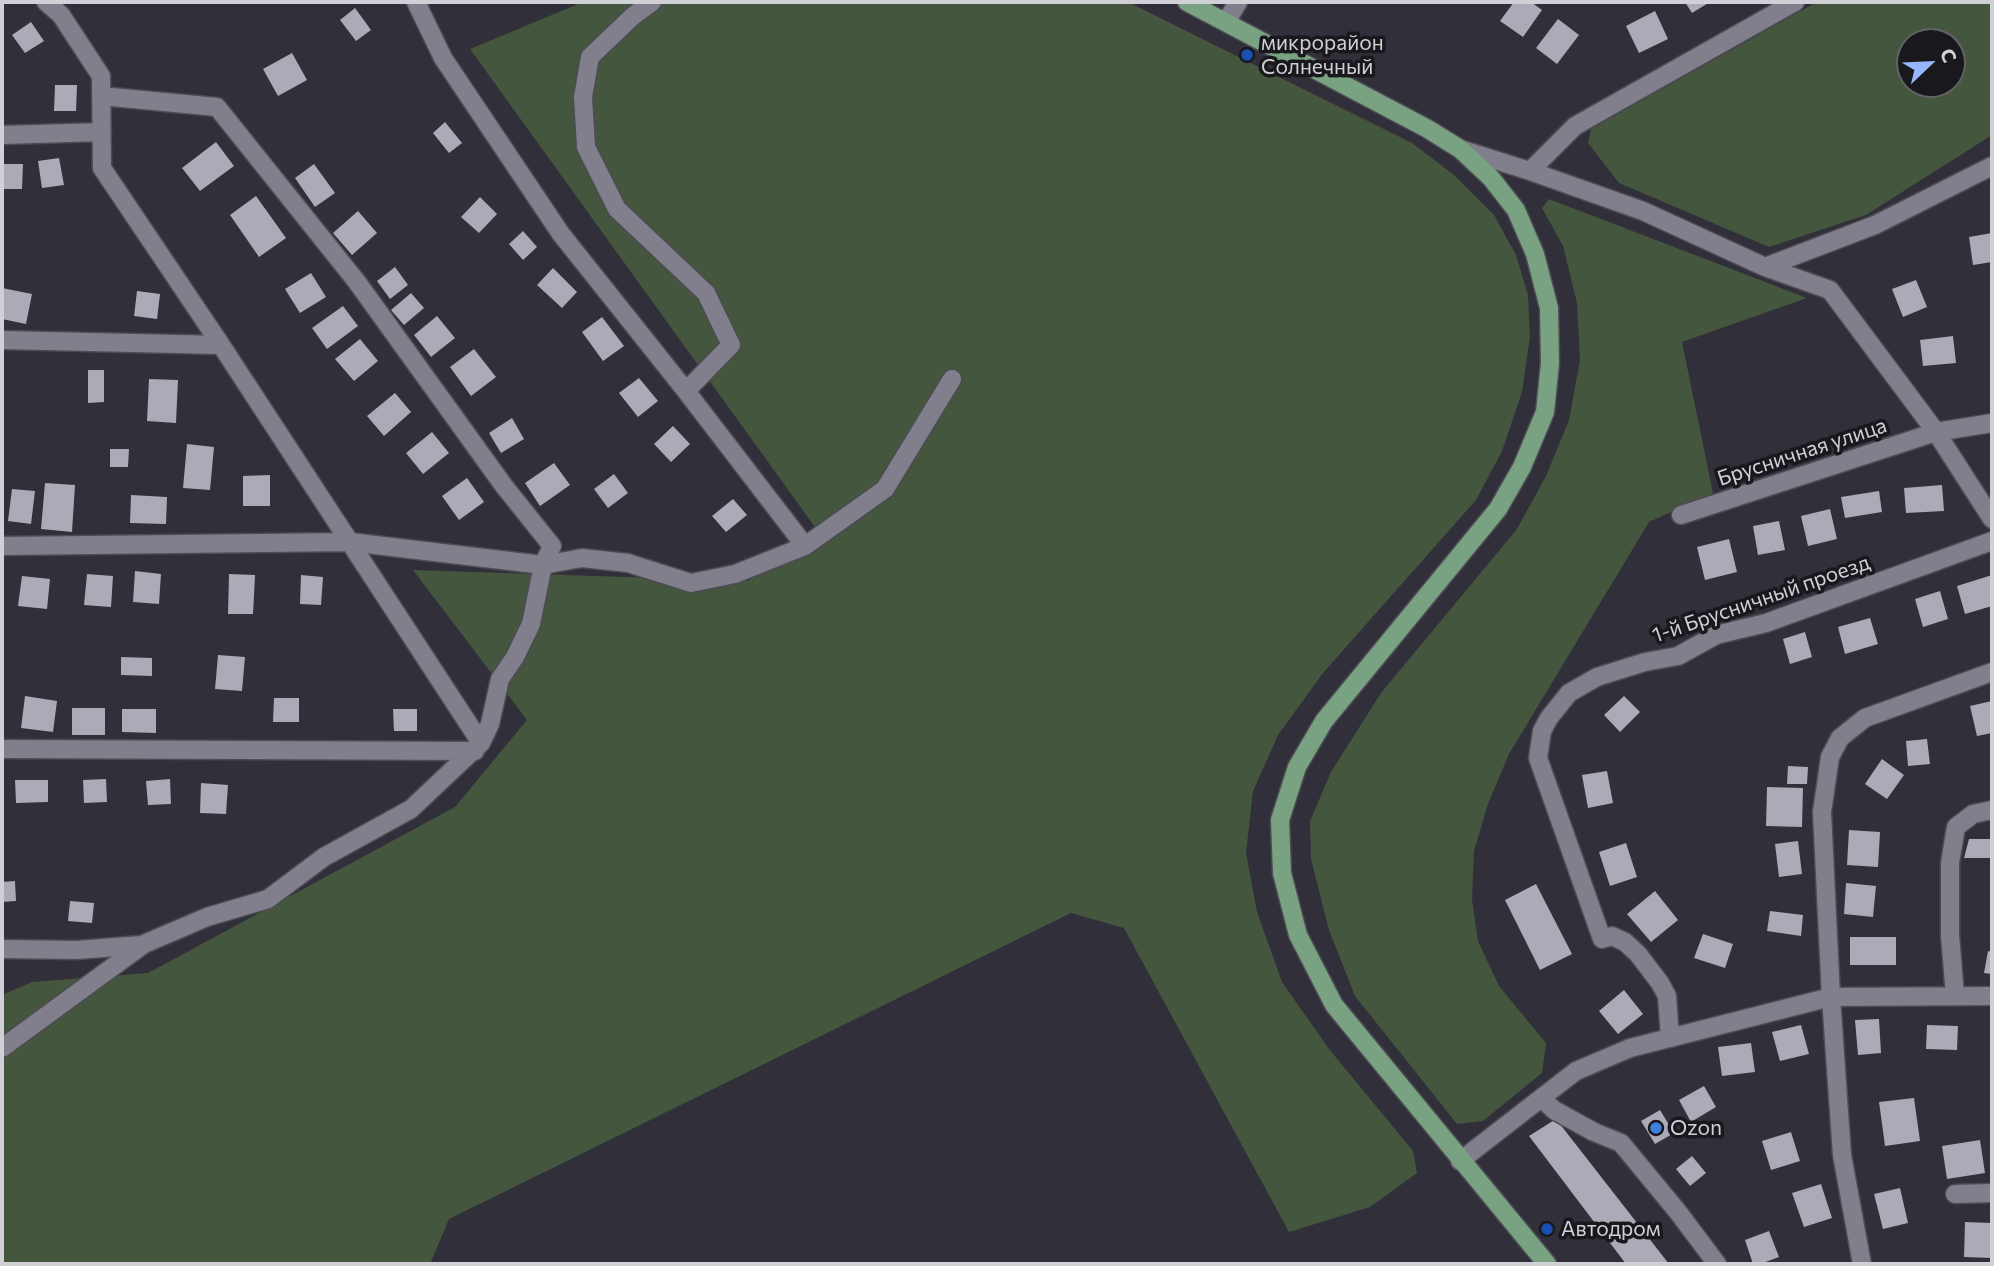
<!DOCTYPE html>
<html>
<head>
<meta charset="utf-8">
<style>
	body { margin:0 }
	#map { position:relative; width:1994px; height:1266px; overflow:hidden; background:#312f39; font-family:Commissioner,sans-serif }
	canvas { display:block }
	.frame { position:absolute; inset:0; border:4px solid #d1d0d6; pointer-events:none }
	.north { position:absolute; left:1896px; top:28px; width:70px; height:70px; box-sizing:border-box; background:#19181d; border:2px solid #636267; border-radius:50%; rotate:67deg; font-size:19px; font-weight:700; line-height:28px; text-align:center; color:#d1d0d6 }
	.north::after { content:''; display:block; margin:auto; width:24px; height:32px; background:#96b6fd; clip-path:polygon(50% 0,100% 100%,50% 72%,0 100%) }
</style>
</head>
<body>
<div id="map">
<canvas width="1994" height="1266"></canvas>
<div class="frame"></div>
<div class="north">С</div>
</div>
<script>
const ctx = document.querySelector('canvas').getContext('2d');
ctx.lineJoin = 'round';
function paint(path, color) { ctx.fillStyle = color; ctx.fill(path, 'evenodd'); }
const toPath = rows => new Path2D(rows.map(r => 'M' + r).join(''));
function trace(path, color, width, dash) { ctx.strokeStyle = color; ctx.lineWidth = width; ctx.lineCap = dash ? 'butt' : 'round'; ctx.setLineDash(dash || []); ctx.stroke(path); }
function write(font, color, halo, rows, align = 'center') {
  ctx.font = font + ' Commissioner,sans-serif'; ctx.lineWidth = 7; ctx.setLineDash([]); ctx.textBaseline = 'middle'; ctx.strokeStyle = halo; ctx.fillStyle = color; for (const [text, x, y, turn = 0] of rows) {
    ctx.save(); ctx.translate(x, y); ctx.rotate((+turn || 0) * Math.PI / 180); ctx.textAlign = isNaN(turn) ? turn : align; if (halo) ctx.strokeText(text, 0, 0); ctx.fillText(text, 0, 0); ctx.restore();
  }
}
const green = toPath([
	[583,2,1128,2,1412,143,1454,175,1494,215,1516,255,1528,295,1530,337,1522,392,1502,451,1476,500,1323,673,1278,735,1253,791,1246,853,1257,912,1282,982,1329,1049,1413,1151,1417,1173,1370,1207,1289,1232,1124,928,1071,913,449,1219,430,1264,2,1264,2,995,32,982,148,973,455,807,527,720,413,570,748,581,820,534,470,49],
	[1817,2,1992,2,1992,135,1866,215,1769,247,1619,183,1588,143,1591,129],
	[1910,42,1952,42,1952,84,1910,84],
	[1549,199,1807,298,1682,342,1713,493,1649,522,1509,754,1488,804,1474,851,1472,900,1478,941,1499,986,1546,1043,1542,1073,1483,1121,1457,1124,1355,996,1329,930,1311,859,1310,821,1331,772,1381,693,1517,529,1546,476,1569,420,1580,360,1577,303,1563,246,1542,208]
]);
const building = toPath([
	[1514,2,1531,2,1542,10,1523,37,1500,21],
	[1685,2,1710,2,1692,13],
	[355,8,371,30,356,41,340,20],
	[1655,11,1668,39,1639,53,1626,26],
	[1558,19,1579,35,1557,64,1536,48],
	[31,22,44,41,25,53,12,35],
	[292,53,307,80,278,96,263,69],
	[55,85,77,85,76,111,54,111],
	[445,122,462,143,449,153,433,133],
	[216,142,234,166,200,191,182,168],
	[59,158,64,185,42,188,38,161],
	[2,164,23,164,22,189,2,189],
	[314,164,335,193,315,207,295,178],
	[256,196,286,238,259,257,230,215],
	[480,197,497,214,479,233,461,217],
	[358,211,377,233,352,255,333,233],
	[523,231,537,247,523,260,509,244],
	[1992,233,1992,262,1973,265,1969,237],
	[395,267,408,285,390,299,377,281],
	[553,268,577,292,562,308,537,285],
	[311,273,326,297,300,313,285,289],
	[1916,280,1927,307,1903,317,1892,289],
	[2,288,32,294,26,324,2,319],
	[137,291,160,294,157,319,134,316],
	[411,293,424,308,404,325,391,310],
	[343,306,358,326,327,349,312,328],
	[437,316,455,338,431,357,414,335],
	[602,317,624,346,603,361,582,332],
	[1953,336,1956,363,1923,366,1920,340],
	[360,339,378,361,354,381,335,359],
	[474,349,496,377,471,396,450,367],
	[88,370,104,370,104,402,88,403],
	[639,378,658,401,638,417,619,393],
	[149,379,178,380,176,423,147,421],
	[395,393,411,412,384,436,367,416],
	[512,418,524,439,501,453,489,433],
	[673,426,690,444,671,462,654,444],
	[432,432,449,453,423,474,406,453],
	[187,444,214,447,210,490,183,488],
	[110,449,129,449,128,467,110,467],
	[554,463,570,485,540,506,525,483],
	[614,474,628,493,608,508,594,489],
	[270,475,270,506,243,506,243,476],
	[467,478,484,502,459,520,442,496],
	[45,483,75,485,72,532,41,529],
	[1942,485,1944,511,1906,513,1904,488],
	[12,489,35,491,31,524,8,521],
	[1879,491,1882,512,1845,518,1841,497],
	[131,495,167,497,166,524,130,523],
	[733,499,747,515,726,532,712,516],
	[1830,509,1837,539,1808,546,1801,516],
	[1779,521,1785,550,1758,555,1753,526],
	[1729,539,1737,572,1705,580,1697,547],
	[135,571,161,574,159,604,133,602],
	[87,574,113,576,111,607,84,605],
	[229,574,255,575,253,614,228,614],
	[301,575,323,577,321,605,300,604],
	[1992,575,1992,606,1965,614,1957,586],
	[22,576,50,579,47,609,18,606],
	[1940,591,1948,619,1923,627,1915,599],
	[1870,618,1878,644,1845,654,1838,627],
	[1805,632,1812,657,1790,664,1783,639],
	[218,655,245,657,242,691,215,689],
	[121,657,152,658,152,676,121,675],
	[25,696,57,701,53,732,21,728],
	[1624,696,1640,712,1620,732,1604,715],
	[274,698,299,698,299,722,273,722],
	[1992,701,1992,733,1977,736,1970,706],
	[72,708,105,708,105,735,72,735],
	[122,709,156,709,156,733,122,732],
	[393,709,417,709,417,731,394,731],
	[1927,739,1930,764,1908,766,1906,741],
	[1882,759,1904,775,1887,799,1865,784],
	[1788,766,1808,767,1807,784,1787,784],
	[1607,771,1613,803,1588,808,1582,775],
	[106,779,107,802,84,803,83,780],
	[170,779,171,804,148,805,146,781],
	[15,780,48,780,48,802,16,803],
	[201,783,228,785,226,814,200,813],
	[1767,787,1803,788,1802,827,1766,826],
	[1849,830,1880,832,1878,867,1847,865],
	[1969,839,1992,839,1992,858,1964,858],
	[1798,841,1802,874,1779,877,1775,844],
	[1626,843,1637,877,1610,886,1599,852],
	[15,881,16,901,2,902,2,882],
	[1846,883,1876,886,1873,917,1844,914],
	[1536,884,1572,954,1540,970,1505,900],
	[1655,891,1678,920,1651,942,1627,914],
	[70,901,94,903,92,923,68,921],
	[1770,911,1803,915,1801,936,1767,931],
	[1703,934,1733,944,1725,968,1694,958],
	[1850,937,1896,937,1896,965,1850,965],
	[1988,951,1992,952,1992,974,1984,973],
	[1624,990,1643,1014,1618,1034,1599,1011],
	[1879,1019,1881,1053,1858,1055,1855,1020],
	[1801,1025,1809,1054,1780,1061,1772,1032],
	[1927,1025,1958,1026,1957,1050,1926,1049],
	[1751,1043,1755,1072,1722,1076,1718,1047],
	[1704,1086,1716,1107,1691,1122,1679,1100],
	[1914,1098,1920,1141,1885,1146,1879,1102],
	[1660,1110,1674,1133,1655,1144,1641,1121],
	[1556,1119,1669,1264,1626,1264,1529,1136],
	[1791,1132,1800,1161,1771,1170,1762,1141],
	[1980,1140,1985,1173,1947,1179,1942,1146],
	[1692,1156,1706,1173,1690,1186,1676,1169],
	[1821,1184,1832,1218,1804,1227,1792,1193],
	[1900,1188,1908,1223,1883,1229,1874,1194],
	[1965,1222,1992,1223,1992,1258,1964,1257],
	[1769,1231,1779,1257,1760,1264,1753,1264,1745,1240]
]);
const street = toPath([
	[46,2,61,15,101,76,102,168,221,345,481,743],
	[416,2,443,58,561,234,686,391,805,546],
	[652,2,633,16,590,57,583,97,586,147,617,209,706,293,731,345,686,391],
	[1226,22,1238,2],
	[2,135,102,132],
	[1460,149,1530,171,1643,211,1765,267,1830,290,1936,432,1992,519],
	[1530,171,1575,126,1795,2],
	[1765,267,1875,225,1992,166],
	[2,340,221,345],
	[1681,515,1936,432,1992,423],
	[2,546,350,542,543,565,552,546,504,486,357,282,217,107,101,96],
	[2,749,475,751],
	[2,949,77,950,141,945],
	[1955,996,1950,935,1950,863,1956,827,1973,814,1992,810],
	[1670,1038,1667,996,1660,983,1638,954,1625,942,1612,936,1602,939,1538,758,1542,731,1549,718,1569,693,1597,677,1645,662,1678,656,1716,635,1766,623,1992,541],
	[2,1048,144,944,207,917,268,899,324,857,411,809,481,743,490,724,500,679,515,657,531,624,543,565,582,558,628,563,691,583,735,574,805,546,885,489,952,379],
	[1541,1098,1554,1110,1594,1132,1621,1143,1678,1212,1717,1264],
	[1460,1161,1576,1071,1630,1048,1831,997,1992,996],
	[1955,1194,1992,1193],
	[1862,1264,1842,1155,1831,997,1822,812,1830,757,1840,738,1865,718,1992,672]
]);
const primary = toPath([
	[1187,2,1428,129,1460,149,1491,178,1516,210,1535,254,1549,308,1550,363,1545,412,1522,467,1498,509,1324,721,1297,767,1280,820,1282,873,1298,935,1334,1005,1547,1264]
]);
const markers = [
	[1247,55,7,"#1a4fb4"],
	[1656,1128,7,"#3f7fe0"],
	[1547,1229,7,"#1a4fb4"]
];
const poiNames = [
	["микрорайон",1261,43],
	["Солнечный",1261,67],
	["Ozon",1670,1128],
	["Автодром",1561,1229]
];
const streetNames = [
	["Брусничная улица",1802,452,-18],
	["1-й Брусничный проезд",1761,599,-19]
];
paint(green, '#45563f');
paint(building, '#acaab6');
trace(street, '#4d4b53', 21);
trace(primary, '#4d4b53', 21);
trace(street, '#817f8b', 18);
trace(primary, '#78a281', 18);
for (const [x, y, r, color] of markers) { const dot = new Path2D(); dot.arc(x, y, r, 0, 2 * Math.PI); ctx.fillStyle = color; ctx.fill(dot); trace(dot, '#19181d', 2.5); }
write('21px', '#d1d0d6', '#19181d', poiNames, 'left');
write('21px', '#d1d0d6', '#19181d', streetNames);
</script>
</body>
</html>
